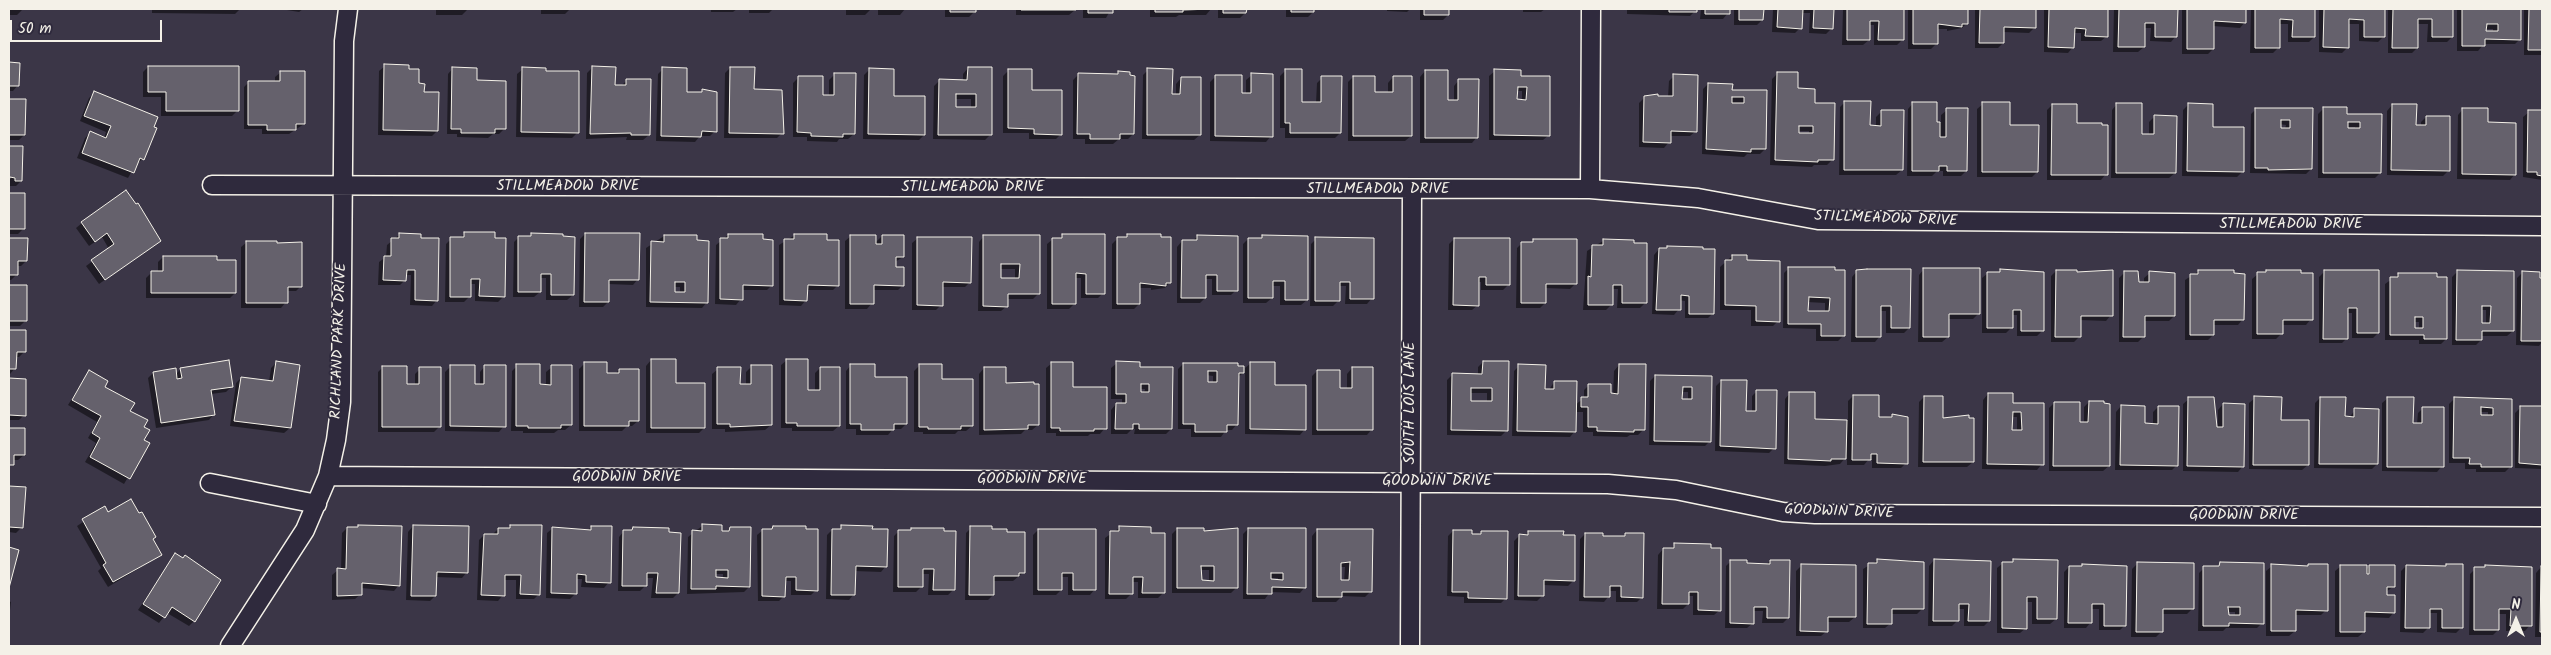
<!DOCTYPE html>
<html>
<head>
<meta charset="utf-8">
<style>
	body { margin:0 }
	#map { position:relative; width:2551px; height:655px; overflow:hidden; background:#3b3647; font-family:Kalam,sans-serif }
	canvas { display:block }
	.frame { position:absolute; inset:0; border:10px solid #f4f1e8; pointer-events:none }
	.north { position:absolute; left:2491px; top:595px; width:50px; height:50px; -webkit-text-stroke:4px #2f2a3d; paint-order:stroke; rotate:0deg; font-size:14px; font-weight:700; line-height:20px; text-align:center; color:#f4f1e8 }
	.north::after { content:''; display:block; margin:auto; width:18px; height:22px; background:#f4f1e8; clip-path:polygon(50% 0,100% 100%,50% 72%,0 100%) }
	.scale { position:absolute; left:10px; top:20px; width:152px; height:22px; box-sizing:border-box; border:2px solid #f4f1e8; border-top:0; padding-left:6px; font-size:15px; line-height:18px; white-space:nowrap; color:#f4f1e8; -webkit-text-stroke:4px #2f2a3d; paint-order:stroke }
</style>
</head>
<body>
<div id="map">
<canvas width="2551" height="655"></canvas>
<div class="frame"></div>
<div class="north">N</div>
<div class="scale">50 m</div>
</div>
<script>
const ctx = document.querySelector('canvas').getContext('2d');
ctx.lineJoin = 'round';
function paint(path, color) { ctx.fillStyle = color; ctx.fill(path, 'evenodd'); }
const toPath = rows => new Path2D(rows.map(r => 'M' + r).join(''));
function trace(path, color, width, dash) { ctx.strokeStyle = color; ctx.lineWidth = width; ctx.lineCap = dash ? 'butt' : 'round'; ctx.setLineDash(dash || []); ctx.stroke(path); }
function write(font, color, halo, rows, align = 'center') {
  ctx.font = font + ' Kalam,sans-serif'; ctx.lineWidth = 4; ctx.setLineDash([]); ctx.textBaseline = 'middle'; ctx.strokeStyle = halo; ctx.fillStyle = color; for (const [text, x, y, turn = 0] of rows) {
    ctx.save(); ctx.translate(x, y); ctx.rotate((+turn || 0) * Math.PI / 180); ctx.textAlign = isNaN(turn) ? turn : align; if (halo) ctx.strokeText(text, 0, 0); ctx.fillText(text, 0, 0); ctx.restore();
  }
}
const shadow = toPath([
	[9,9,22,9,22,10,17,15,9,15],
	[152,9,240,9,235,14,152,13],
	[281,9,303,9,299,12],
	[436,9,467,9,467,10,462,15,436,15],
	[541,9,570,9,565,14,541,14],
	[711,9,737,9,733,12,711,12],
	[749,9,773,9,769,13,749,13],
	[812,9,870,9,870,10,865,15,846,15,846,9],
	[878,9,905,9,900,15,878,15],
	[945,9,975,9,975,11,969,17,945,17],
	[1016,9,1075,9,1075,10,1069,15,1016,15],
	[1083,9,1139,9,1111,9,1106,18,1083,18],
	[1150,9,1211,9,1206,15,1179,15,1176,17,1150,17],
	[1218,9,1245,9,1245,13,1240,18,1218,18],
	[1286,9,1313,9,1313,12,1308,17,1286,17],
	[1387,9,1410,9,1407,12,1387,11],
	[1420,9,1448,9,1448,15,1443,20,1420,20],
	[1523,9,1545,9,1541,12,1523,12],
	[1627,9,1695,9,1695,11,1690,16,1627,14],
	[1701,9,1728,9,1728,13,1723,19,1700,19],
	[1734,9,1762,9,1762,20,1757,25,1734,25],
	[1773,9,1833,9,1832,28,1826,34,1809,33,1810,13,1801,13,1800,28,1795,33,1772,32],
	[1843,9,1903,9,1902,40,1897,45,1874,45,1874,25,1869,25,1869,40,1863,45,1842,45],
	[1908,9,1967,9,1967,23,1962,28,1947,31,1947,29,1936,29,1936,44,1931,49,1908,49],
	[1975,9,2035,9,2035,27,2029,33,2003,32,2003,43,1998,48,1975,48],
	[2044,9,2107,9,2107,36,2101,41,2081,41,2081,33,2073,33,2073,47,2068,53,2044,52],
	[2114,9,2177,9,2176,36,2171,42,2150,41,2151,28,2144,28,2144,47,2138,52,2113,52],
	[2182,9,2245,9,2245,22,2240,28,2213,26,2213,49,2208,54,2182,54],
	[2251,9,2314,9,2314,37,2309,42,2288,42,2288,24,2278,24,2278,48,2273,53,2250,53],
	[2319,9,2384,9,2384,36,2378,42,2359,41,2359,24,2348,24,2348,47,2342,53,2319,52],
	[2388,9,2452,9,2452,37,2447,42,2427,42,2428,24,2417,24,2417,48,2412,53,2388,53],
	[2457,9,2520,9,2520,39,2515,44,2484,44,2478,51,2457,51],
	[2485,29,2493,29,2493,32,2485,32],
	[2524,9,2542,9,2542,55,2524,55],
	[9,64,18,64,18,85,13,91,9,91],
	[385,66,418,84,437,131,432,136,378,135,379,71],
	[148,67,237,111,232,116,161,116,161,97,143,97,143,72],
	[453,68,476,82,504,129,499,134,493,134,488,138,457,137,457,134,447,134,448,74],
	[592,68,614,86,621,86,627,80,649,135,643,140,626,140,627,137,586,139,587,73],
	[730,68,753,90,782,133,777,138,724,138,725,73],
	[968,68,990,135,985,140,933,139,934,86,939,81,963,81,963,74],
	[955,99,971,99,971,108,955,108],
	[523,69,577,133,572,138,516,137,517,74],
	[663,69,686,93,700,93,702,91,715,131,710,136,700,136,695,142,656,141,658,74],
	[869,70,924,135,919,140,863,139,864,75],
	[1009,70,1030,91,1061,134,1056,139,1029,139,1029,133,1003,133,1003,76],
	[1148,70,1171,95,1176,95,1176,84,1181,78,1200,135,1194,140,1142,139,1143,75],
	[1285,71,1301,103,1316,103,1317,83,1322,78,1340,133,1335,138,1285,138,1285,128,1280,128,1280,76],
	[1425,71,1447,102,1454,102,1454,86,1459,80,1477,137,1472,143,1420,143,1420,77],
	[1495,71,1519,77,1549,77,1549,135,1543,140,1489,140,1489,76],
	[1516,91,1522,91,1522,101,1516,101],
	[281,72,304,124,289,134,262,134,262,129,244,129,244,87,249,82,275,82,275,77],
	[1128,73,1133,134,1128,139,1119,139,1113,144,1085,144,1085,139,1073,139,1073,80,1078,75],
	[1777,74,1814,104,1832,160,1827,165,1814,165,1812,167,1770,165,1772,79],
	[1797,131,1809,131,1809,134,1797,134],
	[834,75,854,134,848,139,839,139,837,142,807,141,807,137,793,137,793,83,799,77,821,96,829,96,829,80],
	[1252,75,1271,136,1266,142,1210,141,1210,82,1216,76,1241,94,1246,94,1246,80],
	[1674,76,1696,131,1690,136,1670,136,1669,142,1664,148,1639,147,1639,103,1645,97,1668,97,1669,81],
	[1353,77,1374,93,1388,93,1388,83,1393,77,1411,136,1405,141,1348,141,1348,82],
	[1708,84,1731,91,1766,91,1765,149,1760,154,1747,154,1744,157,1702,154,1703,89],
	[94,93,143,159,136,164,128,178,77,158,85,138,90,133,104,138,106,132,80,121,89,98],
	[9,100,24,101,24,135,19,140,9,140],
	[1845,102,1869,126,1876,127,1876,117,1882,111,1902,170,1896,175,1839,175,1840,107],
	[1913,103,1936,123,1941,123,1941,115,1947,110,1966,171,1961,176,1943,176,1943,171,1937,171,1932,176,1907,176,1908,109],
	[1983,104,2009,126,2037,172,2032,177,1977,177,1977,109],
	[2117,104,2140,135,2149,135,2149,122,2155,116,2175,173,2169,178,2111,178,2112,110],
	[2052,105,2075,124,2106,174,2101,180,2047,180,2047,110],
	[2188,105,2243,171,2237,177,2182,176,2183,110],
	[2392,105,2415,126,2421,126,2421,122,2426,117,2449,170,2443,176,2387,175,2387,111],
	[2256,109,2311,109,2311,169,2306,174,2250,173,2251,114],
	[2279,124,2286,125,2285,129,2279,129],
	[2323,109,2346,115,2381,115,2380,173,2375,178,2318,178,2318,114],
	[2347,127,2355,127,2355,130,2347,130],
	[2463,109,2487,124,2515,174,2510,180,2457,179,2458,115],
	[2529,112,2542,112,2542,180,2523,177,2523,117],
	[9,147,22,147,21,181,16,186,10,186,9,183],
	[9,194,24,195,23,229,18,234,9,234],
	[82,223,160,241,99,284,86,266,109,249,102,237,89,246,76,228],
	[465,233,504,296,498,302,475,301,475,284,470,284,469,297,464,302,445,302,446,244,451,239,459,239],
	[585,234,638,279,633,285,608,284,608,302,603,307,579,307,580,239],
	[399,235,437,300,432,306,410,305,411,275,405,275,405,280,400,285,378,285,379,262,386,257,387,245],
	[531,235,573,295,567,300,546,300,546,278,540,278,540,292,534,297,513,297,514,242,519,237,529,237],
	[728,235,772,285,767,290,742,290,741,299,736,305,715,304,716,245],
	[795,235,838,285,833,290,806,290,806,300,801,306,779,305,779,245],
	[1063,235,1103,293,1098,298,1081,298,1081,278,1075,278,1074,304,1069,309,1047,309,1047,244,1053,239,1059,239],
	[1127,235,1170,282,1165,288,1151,290,1151,288,1139,288,1139,304,1134,309,1112,309,1112,244,1118,238,1124,238],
	[664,236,707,302,702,308,646,307,646,248],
	[674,287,680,287,680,294,674,294],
	[851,236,874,244,882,236,903,257,895,262,895,268,903,285,898,290,873,290,872,303,867,309,845,309,845,241],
	[984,236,1039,237,1038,294,1033,299,1007,299,1007,306,1001,311,978,311,979,242],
	[1000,269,1015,269,1015,279,1000,279],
	[1262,236,1307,300,1301,305,1280,305,1280,286,1272,286,1272,298,1266,303,1243,303,1243,244,1248,239,1260,239],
	[1197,237,1236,290,1231,295,1212,295,1212,279,1205,279,1205,298,1200,303,1177,303,1177,247,1182,241,1192,241],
	[918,238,970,282,965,287,941,287,941,305,936,310,912,310,912,243],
	[9,239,27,239,26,261,21,266,17,266,16,275,11,280,9,280],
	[1316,239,1372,298,1367,304,1345,304,1346,286,1339,286,1339,300,1333,306,1310,306,1311,244],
	[1454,239,1508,285,1503,290,1481,290,1481,282,1478,282,1478,305,1472,310,1448,310,1449,244],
	[1534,240,1576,283,1570,289,1545,288,1545,303,1540,308,1516,308,1517,248,1522,243,1532,243],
	[1603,241,1645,303,1640,308,1617,308,1618,289,1612,289,1611,305,1606,310,1583,310,1587,251],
	[247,242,301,286,296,291,286,291,286,302,281,308,241,308,241,247],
	[1659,249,1713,313,1708,318,1685,318,1685,301,1679,300,1679,309,1674,315,1652,314,1654,255],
	[1732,256,1746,262,1778,321,1773,326,1751,326,1751,310,1720,310,1720,267],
	[163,257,235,293,230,298,146,298,146,278,152,272,158,273,158,262],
	[1789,268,1834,268,1843,336,1838,341,1816,341,1816,329,1783,328,1784,273],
	[1807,302,1825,303,1825,312,1807,312],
	[1924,269,1978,314,1973,319,1948,319,1948,337,1942,342,1918,342,1919,275],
	[1909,270,1909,328,1904,333,1886,333,1886,311,1880,311,1880,336,1875,342,1851,342,1852,277,1857,271],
	[2001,270,2043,330,2037,336,2017,336,2017,315,2011,315,2011,328,2006,333,1982,333,1982,278,1988,273,1998,273],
	[2056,271,2090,274,2093,271,2111,271,2111,315,2106,321,2079,320,2079,337,2074,342,2051,342,2051,276],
	[2199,271,2243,319,2238,325,2213,325,2213,335,2208,340,2185,340,2185,280],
	[2266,271,2311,319,2306,325,2281,325,2281,334,2276,339,2252,339,2252,279,2258,274],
	[2324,272,2378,272,2378,333,2373,338,2352,338,2352,313,2347,313,2347,338,2342,343,2319,343,2319,277],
	[2457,272,2513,272,2513,331,2507,336,2481,336,2481,340,2476,345,2452,345,2452,277],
	[2481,310,2486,310,2486,324,2481,324],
	[2124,273,2137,283,2144,283,2144,278,2150,273,2174,316,2169,321,2144,321,2144,336,2138,342,2119,342,2119,278],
	[2522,273,2542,279,2542,342,2539,346,2516,345,2517,278],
	[2399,274,2446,339,2441,344,2419,344,2419,340,2385,340,2385,284],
	[2414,322,2419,322,2419,329,2414,329],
	[9,286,26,287,25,321,20,326,9,326],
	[9,331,25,331,24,352,19,357,15,357,15,368,10,374],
	[651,360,704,428,699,433,646,433,646,366],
	[787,360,807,391,815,391,815,373,820,368,839,426,833,431,792,431,792,428,781,428,781,365],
	[1483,362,1507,363,1506,431,1501,436,1447,435,1447,380,1453,374,1478,375,1478,367],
	[1470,393,1487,393,1487,402,1470,402],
	[276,363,298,366,290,428,284,433,230,426,236,383,241,378,269,382,271,368],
	[585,363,606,374,615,374,619,370,638,421,632,426,627,426,622,431,579,431,579,369],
	[1052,363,1105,428,1100,434,1090,434,1088,436,1056,436,1056,433,1046,433,1046,368],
	[1117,363,1139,368,1171,368,1171,429,1166,434,1134,434,1135,429,1132,429,1127,434,1111,434,1111,410,1116,404,1122,404,1122,399,1111,399,1111,368],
	[1140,389,1145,389,1144,393,1140,393],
	[1251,363,1274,387,1305,429,1300,435,1245,434,1245,368],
	[1183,364,1237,367,1243,373,1237,378,1237,424,1232,430,1226,430,1221,437,1191,437,1191,429,1178,429,1178,369],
	[1206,375,1213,376,1213,383,1206,383],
	[851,365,873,378,906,424,901,429,893,429,888,435,856,435,856,429,846,429,846,371],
	[1619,365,1644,429,1638,435,1630,435,1627,437,1593,436,1593,432,1583,432,1583,412,1575,412,1575,431,1570,437,1512,436,1514,371,1519,366,1544,390,1549,390,1554,382,1575,405,1584,398,1584,390,1589,385,1613,395,1614,371],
	[451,366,473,385,480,385,480,372,485,366,504,426,499,432,445,431,445,372],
	[517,366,539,386,546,386,546,372,552,367,571,425,565,430,558,430,554,433,523,433,523,431,511,431,512,371],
	[919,366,941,380,972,426,966,431,958,431,955,434,923,434,923,432,914,432,914,371],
	[383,367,406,385,415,385,415,374,420,369,439,427,434,432,378,432,378,372],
	[751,367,771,425,765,430,725,432,725,429,712,429,712,374,718,369,739,386,746,386,746,372],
	[984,368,1005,384,1033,386,1038,425,1032,430,1025,430,1021,434,979,435,979,374],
	[1352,368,1372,429,1367,435,1312,435,1312,376,1317,371,1339,390,1347,390,1347,374],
	[181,369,232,386,226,392,211,394,214,414,209,420,156,428,148,378,153,373,175,375],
	[89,371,142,427,143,441,148,443,124,484,85,462,96,443,88,438,97,422,68,405],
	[1655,376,1711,377,1710,441,1705,446,1649,445,1650,381],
	[1681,392,1688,392,1688,400,1681,400],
	[9,380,25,380,24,415,19,420,9,420],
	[1721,381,1745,412,1752,412,1752,396,1757,391,1774,448,1769,453,1715,451,1716,386],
	[1790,393,1814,421,1848,421,1848,401,1853,396,1878,418,1900,415,1906,463,1901,468,1872,468,1872,459,1869,459,1864,465,1847,465,1847,456,1840,464,1825,466,1784,464,1785,399],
	[1988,394,2012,404,2043,404,2042,464,2037,470,1982,469,1983,400],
	[2012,417,2017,417,2017,432,2011,432],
	[1924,397,1973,462,1967,467,1918,467,1919,402],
	[2255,398,2280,421,2308,465,2302,470,2249,469,2249,403],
	[2320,398,2344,418,2349,418,2355,410,2377,464,2372,469,2314,468,2315,403],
	[2388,398,2412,424,2417,424,2418,413,2423,408,2442,466,2437,472,2382,471,2382,403],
	[2455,398,2511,401,2510,467,2505,472,2476,472,2476,469,2465,469,2465,463,2449,463,2449,404],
	[2479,412,2488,412,2488,416,2479,416],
	[2189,399,2215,429,2218,429,2218,410,2223,404,2243,466,2238,472,2183,471,2183,404],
	[2089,402,2109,466,2103,471,2049,471,2049,408,2054,403,2079,423,2084,423,2084,407],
	[2121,406,2144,425,2153,425,2153,412,2158,407,2177,465,2172,470,2115,470,2116,412],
	[2520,408,2542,409,2542,469,2515,468,2515,413],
	[9,430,24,430,24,455,18,460,12,460,9,468],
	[9,487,24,489,21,528,16,533,9,532],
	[104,508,108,514,152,539,161,555,108,587,98,571,101,568,77,526],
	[358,526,399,585,394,591,361,588,361,594,355,599,332,600,332,575,338,570,341,570,342,533,347,528,356,528],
	[413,526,467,572,462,578,435,577,435,596,430,601,406,600,408,532],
	[510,526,539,594,534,599,516,599,516,580,504,580,503,595,498,601,477,600,479,540,484,535,493,534,498,529,507,529],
	[702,526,720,532,726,532,730,528,749,587,744,592,687,594,688,537],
	[715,574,723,574,723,579,715,579],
	[591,527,609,582,604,588,581,587,582,579,576,579,576,593,570,599,546,598,547,533,553,528,587,531],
	[773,527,816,590,811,595,791,595,791,581,785,581,784,596,779,601,758,601,757,535,763,530,771,530],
	[842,527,886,566,881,572,854,571,854,594,849,600,826,599,827,535,832,530,839,530],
	[633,528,678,593,673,598,651,598,653,578,646,578,645,586,640,591,618,591,619,537,624,531,630,531],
	[971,528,1024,572,1013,581,993,581,993,595,988,600,965,600,966,533],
	[1119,528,1163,593,1158,598,1138,598,1138,582,1131,582,1131,594,1126,599,1105,599,1105,538],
	[1177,529,1236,588,1231,593,1172,593,1172,534],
	[1200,570,1209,570,1209,582,1200,582],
	[1248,529,1305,587,1300,593,1270,592,1265,599,1243,599,1243,534],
	[1270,578,1278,578,1278,581,1270,581],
	[1038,530,1095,589,1090,595,1068,595,1068,577,1061,577,1061,590,1056,595,1033,595,1033,535],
	[1317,530,1371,530,1371,591,1365,597,1342,596,1336,602,1312,602,1312,536],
	[1340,567,1345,567,1344,581,1339,581],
	[899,531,953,590,948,595,928,595,929,574,922,574,921,587,916,592,893,592,894,536],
	[1453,531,1471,535,1478,535,1481,532,1506,598,1501,603,1464,603,1464,597,1447,596,1448,536],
	[1528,532,1574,580,1568,586,1543,585,1543,595,1537,601,1514,600,1514,541,1519,536,1525,536],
	[1585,534,1601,538,1622,538,1626,534,1642,597,1637,602,1616,602,1616,591,1609,591,1609,596,1604,602,1579,601,1580,539],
	[1675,545,1720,610,1714,615,1693,615,1693,596,1688,596,1688,604,1683,609,1657,609,1658,555,1663,549,1670,549],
	[175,555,194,621,189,626,167,613,159,623,138,610],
	[1878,560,1913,560,1922,609,1917,614,1891,614,1891,623,1885,628,1863,628,1863,569],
	[1934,560,1989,621,1984,626,1964,626,1964,609,1958,609,1957,621,1952,626,1928,626,1929,566],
	[2013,560,2056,619,2050,624,2032,624,2032,602,2026,602,2026,628,2020,633,1997,633,1997,568,2003,563,2011,563],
	[1731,561,1746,564,1766,565,1770,561,1788,618,1783,623,1762,623,1763,611,1753,611,1753,623,1747,628,1725,628,1726,566],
	[2138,563,2192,609,2187,614,2162,614,2161,632,2156,637,2131,637,2132,569],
	[2220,563,2262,623,2257,628,2226,628,2223,631,2198,631,2199,573,2204,568,2216,568],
	[2227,612,2235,612,2235,617,2227,617],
	[1802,565,1855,617,1849,622,1827,622,1827,631,1821,636,1796,636,1796,571],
	[2114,565,2125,625,2120,630,2099,630,2099,609,2091,609,2091,622,2086,628,2064,628,2064,572,2069,567],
	[2309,565,2326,610,2321,615,2295,615,2295,631,2289,636,2266,636,2266,571,2272,566,2306,567],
	[2447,565,2462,627,2456,633,2437,632,2437,613,2429,613,2429,627,2423,633,2400,632,2401,571,2406,566,2444,567],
	[2341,566,2366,570,2370,566,2394,586,2386,592,2394,612,2389,618,2364,617,2364,632,2358,637,2335,637,2335,571],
	[2486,566,2530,625,2525,631,2506,631,2506,614,2498,614,2498,630,2493,635,2469,635,2470,574,2475,569,2483,569],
	[2541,567,2542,637,2535,637,2536,573],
	[9,601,11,602,9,618]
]);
const building = toPath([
	[950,9,976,9,976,12,950,12,950,9],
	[1021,9,1076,9,1076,10,1021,10,1021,9],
	[1088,9,1113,9,1113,13,1088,13,1088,9],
	[1155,9,1212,9,1183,10,1183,12,1155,12,1155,9],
	[1223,9,1247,9,1246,13,1223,13,1223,9],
	[1291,9,1314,9,1314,12,1291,12,1291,9],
	[1424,9,1449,9,1449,15,1424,15,1424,9],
	[1632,9,1697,9,1697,12,1669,12,1669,9,1632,9],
	[1705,9,1730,9,1730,14,1705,14,1705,9],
	[1739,9,1764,9,1763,20,1739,20,1739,9],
	[1778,9,1803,9,1802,29,1777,27,1778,9],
	[1814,9,1834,9,1833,29,1813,28,1814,9],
	[1847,9,1904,9,1904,40,1878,40,1879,21,1870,21,1870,40,1847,40,1847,9],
	[1913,9,1968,9,1968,24,1962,24,1962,27,1938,24,1938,44,1913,44,1913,9],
	[1980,9,2036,9,2036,28,2004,27,2004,43,1979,43,1980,9],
	[2049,9,2108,9,2108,37,2085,36,2086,29,2075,28,2074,48,2048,47,2049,9],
	[2119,9,2178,9,2177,37,2155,37,2155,23,2145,23,2145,47,2118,47,2119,9],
	[2187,9,2246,9,2246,23,2214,21,2214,49,2187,49,2187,9],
	[2255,9,2315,9,2315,37,2292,37,2293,20,2280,19,2280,48,2255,48,2255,9],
	[2324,9,2385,9,2385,37,2364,37,2364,20,2349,19,2349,48,2323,47,2324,9],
	[2393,9,2453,9,2453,37,2432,37,2432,19,2418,19,2418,48,2392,48,2393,9],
	[2462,9,2521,9,2521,40,2485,39,2485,46,2462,46,2462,9],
	[2487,24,2498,24,2498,31,2486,31,2487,24],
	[2529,9,2542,9,2542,50,2528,50,2529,9],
	[9,62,20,63,19,86,9,86,9,62],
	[384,64,409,65,409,69,419,69,419,83,425,84,424,92,439,92,438,131,383,130,384,64],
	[148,66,239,66,239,111,166,111,166,92,148,92,148,66],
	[592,66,616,67,615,85,626,85,626,79,651,79,650,135,631,135,631,133,590,134,592,66],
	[452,67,477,68,477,80,506,81,506,129,495,129,495,133,461,133,461,129,451,129,452,67],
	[522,67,546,68,546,71,579,71,579,133,521,132,522,67],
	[662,67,687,68,687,92,702,92,702,89,717,92,717,132,702,131,701,137,661,136,662,67],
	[730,67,755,67,754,89,782,90,784,134,729,133,730,67],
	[968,67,992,67,992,135,938,135,939,79,967,80,968,67],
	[956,94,976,94,976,107,956,107,956,94],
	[869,68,894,69,894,96,925,96,925,135,868,134,869,68],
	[1147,68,1173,69,1172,94,1180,94,1181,77,1201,77,1201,135,1147,135,1147,68],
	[1008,69,1032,69,1032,90,1062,90,1062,135,1034,134,1034,129,1008,128,1008,69],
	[1285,69,1302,69,1302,102,1321,102,1321,76,1342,76,1341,133,1290,133,1290,123,1285,123,1285,69],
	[1494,69,1521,70,1521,76,1550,76,1550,136,1494,135,1494,69],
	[1518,87,1527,87,1526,100,1517,99,1518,87],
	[1425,70,1448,70,1448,100,1458,100,1458,79,1479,79,1478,138,1425,138,1425,70],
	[280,71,305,71,305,124,296,124,296,130,267,130,267,125,248,125,248,81,280,81,280,71],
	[1118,71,1130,72,1130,75,1135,76,1134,134,1120,134,1120,139,1090,139,1090,134,1077,134,1078,73,1118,74,1118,71],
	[1777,72,1798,72,1798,88,1815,89,1815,103,1835,103,1834,160,1818,160,1818,162,1775,160,1777,72],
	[1799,126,1813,126,1813,133,1799,133,1799,126],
	[834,73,856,73,855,134,843,134,843,137,811,136,811,133,797,132,798,76,823,76,823,95,834,95,834,73],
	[1251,73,1273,74,1273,137,1215,136,1215,75,1242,75,1242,93,1251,93,1251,73],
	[1673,74,1698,75,1697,132,1671,131,1671,143,1643,142,1644,96,1658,94,1658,96,1673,96,1673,74],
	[1353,76,1375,76,1375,92,1393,92,1393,76,1412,76,1412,136,1353,136,1353,76],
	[1708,83,1733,84,1732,90,1767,90,1766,149,1751,149,1751,152,1706,149,1708,83],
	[1732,97,1744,97,1744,103,1732,103,1732,97],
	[94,91,158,117,154,127,157,128,144,160,140,158,134,173,82,153,90,131,106,138,111,126,84,116,94,91],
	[9,99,26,99,25,135,9,135,9,99],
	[1844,101,1871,101,1870,125,1881,126,1881,110,1904,110,1903,170,1844,170,1844,101],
	[1912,102,1937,102,1937,122,1940,122,1940,137,1946,137,1946,108,1968,108,1967,171,1947,171,1947,166,1939,166,1939,171,1912,171,1912,102],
	[1982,102,2010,102,2010,125,2039,125,2038,172,1982,172,1982,102],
	[2116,103,2142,103,2142,134,2154,134,2154,115,2177,116,2176,173,2116,173,2116,103],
	[2188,103,2213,104,2213,127,2244,127,2244,172,2187,171,2188,103],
	[2052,104,2077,104,2077,123,2102,123,2102,125,2108,125,2108,175,2051,175,2052,104],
	[2392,104,2417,104,2416,125,2426,125,2426,116,2450,116,2450,171,2391,170,2392,104],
	[2323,107,2347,107,2347,114,2382,114,2381,173,2323,173,2323,107],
	[2348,122,2360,122,2360,128,2348,128,2348,122],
	[2255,108,2313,108,2312,169,2268,170,2268,168,2255,168,2255,108],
	[2281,120,2290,120,2290,128,2281,128,2281,120],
	[2462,108,2488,108,2488,122,2516,123,2516,175,2462,174,2462,108],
	[2528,110,2542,110,2542,176,2537,175,2537,172,2527,172,2528,110],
	[9,146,23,146,22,181,15,181,15,178,10,177,9,181,9,146],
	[126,190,136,204,138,203,161,241,105,280,91,260,114,244,107,233,95,242,81,222,126,190],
	[9,193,25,193,25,229,9,229,9,193],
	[464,232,495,232,495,238,506,238,505,297,479,296,480,279,471,279,471,297,450,297,450,237,464,237,464,232],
	[399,233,421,234,421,238,439,238,438,301,415,300,415,270,407,270,406,281,383,280,384,256,391,256,391,238,399,238,399,233],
	[531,233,563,234,563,236,575,237,574,295,551,295,551,274,541,274,541,292,518,292,518,236,531,236,531,233],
	[585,233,640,233,639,280,609,280,609,302,584,302,585,233],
	[728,234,763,234,763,239,773,240,773,286,743,285,743,300,720,299,720,238,728,238,728,234],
	[794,234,827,234,827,240,839,240,839,286,808,285,807,301,784,300,784,239,794,239,794,234],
	[1062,234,1105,234,1105,294,1086,294,1086,274,1076,273,1076,304,1052,304,1052,238,1062,238,1062,234],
	[1127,234,1161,234,1161,237,1171,237,1171,283,1166,283,1166,286,1140,283,1140,304,1117,304,1117,237,1127,237,1127,234],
	[664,235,697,235,697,240,709,241,708,303,650,302,651,241,664,242,664,235],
	[675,282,685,282,685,292,675,292,675,282],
	[850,235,876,235,876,244,882,244,882,235,904,235,904,257,896,257,896,267,904,267,904,286,874,285,874,304,850,304,850,235],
	[983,235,1040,235,1040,294,1008,294,1008,307,983,306,983,235],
	[1001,264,1020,264,1019,278,1001,278,1001,264],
	[1197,235,1238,236,1238,291,1217,291,1217,275,1206,275,1206,298,1181,298,1182,240,1197,240,1197,235],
	[1262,235,1308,236,1308,300,1285,300,1285,281,1273,281,1273,298,1248,298,1248,238,1262,238,1262,235],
	[917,237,972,237,971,283,943,282,943,306,917,305,917,237],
	[1315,237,1374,238,1374,299,1350,299,1350,282,1340,282,1340,301,1315,301,1315,237],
	[9,238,28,238,27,261,18,261,18,275,9,275,9,238],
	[1454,238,1510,238,1510,285,1486,285,1486,277,1479,277,1479,306,1453,305,1454,238],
	[1533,239,1577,239,1577,284,1546,284,1546,303,1521,303,1521,242,1533,242,1533,239],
	[1603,239,1634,240,1634,243,1647,243,1647,303,1622,303,1622,285,1613,285,1613,305,1588,305,1588,276,1591,277,1592,245,1603,245,1603,239],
	[246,241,277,241,277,243,302,242,302,287,288,287,288,303,246,303,246,241],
	[1667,246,1703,247,1703,249,1715,249,1714,314,1689,314,1689,296,1681,295,1681,310,1656,310,1659,248,1667,248,1667,246],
	[1732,255,1747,255,1747,260,1780,261,1780,322,1756,321,1756,306,1725,305,1725,260,1732,260,1732,255],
	[163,256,217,256,217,260,236,260,236,293,151,293,151,271,163,271,163,256],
	[1788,267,1835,267,1835,270,1845,270,1845,336,1821,336,1821,324,1788,324,1788,267],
	[1809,297,1830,298,1829,311,1808,311,1809,297],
	[1923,268,1980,268,1980,314,1949,314,1949,337,1923,337,1923,268],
	[1867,269,1911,269,1910,328,1891,328,1891,306,1881,306,1881,337,1856,337,1856,270,1867,269],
	[2000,269,2044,272,2044,331,2021,331,2021,310,2013,310,2013,328,1987,328,1987,272,2000,272,2000,269],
	[2056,270,2077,270,2077,272,2113,270,2113,316,2081,316,2081,337,2055,337,2056,270],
	[2198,270,2234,270,2234,273,2245,274,2244,320,2214,320,2214,335,2190,335,2190,274,2198,274,2198,270],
	[2266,270,2301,270,2301,273,2313,273,2313,320,2283,320,2283,334,2257,334,2257,272,2266,272,2266,270],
	[2324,270,2379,270,2379,333,2357,333,2357,308,2348,308,2348,339,2323,339,2324,270],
	[2457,270,2514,271,2514,331,2482,331,2482,340,2456,340,2457,270],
	[2482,306,2491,306,2490,323,2482,323,2482,306],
	[2124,271,2138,271,2139,282,2149,282,2149,271,2175,273,2175,316,2145,316,2145,337,2123,337,2124,271],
	[2522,271,2540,272,2540,278,2542,278,2542,341,2521,341,2522,271],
	[2398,273,2437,273,2437,277,2447,277,2447,339,2424,339,2424,335,2390,335,2390,277,2398,277,2398,273],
	[2415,317,2423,317,2423,328,2415,328,2415,317],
	[9,285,27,285,27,321,9,321,9,285],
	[9,330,26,330,26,352,17,352,16,369,9,369,9,330],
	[651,359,676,359,676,383,705,383,705,428,651,428,651,359],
	[786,359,808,359,808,390,820,390,820,367,840,367,840,426,797,426,797,423,786,423,786,359],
	[229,360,233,387,211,390,215,415,161,423,153,372,176,368,177,379,182,378,180,368,229,360],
	[276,361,300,365,291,428,234,421,241,377,273,381,276,361],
	[1116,361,1140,362,1140,367,1173,367,1172,429,1139,429,1139,424,1133,424,1133,429,1115,429,1116,403,1126,403,1126,394,1116,394,1116,361],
	[1141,384,1149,384,1149,392,1141,392,1141,384],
	[1483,361,1509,361,1508,431,1451,430,1452,373,1482,374,1483,361],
	[1471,388,1492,388,1492,401,1471,401,1471,388],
	[584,362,607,362,607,373,619,373,619,369,639,369,639,421,629,421,629,426,584,426,584,362],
	[1051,362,1073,362,1073,387,1107,387,1107,429,1094,429,1094,431,1060,431,1060,428,1051,428,1051,362],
	[1250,362,1275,362,1275,385,1306,385,1306,430,1250,429,1250,362],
	[1183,363,1238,363,1238,366,1244,366,1244,373,1239,373,1238,425,1227,425,1227,432,1195,432,1195,424,1183,424,1183,363],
	[1208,371,1217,371,1217,382,1208,382,1208,371],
	[516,364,540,364,540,384,551,385,551,365,572,365,572,425,561,425,561,428,528,428,528,426,516,426,516,364],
	[850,364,875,364,875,377,907,377,907,424,894,424,894,430,861,430,861,424,850,424,850,364],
	[919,364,942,364,942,379,973,379,973,426,961,426,961,429,928,429,928,427,919,427,919,364],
	[1518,364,1546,365,1545,389,1554,389,1554,381,1577,381,1576,432,1517,431,1518,364],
	[1619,364,1646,364,1645,430,1634,430,1634,432,1597,431,1597,427,1588,427,1588,407,1581,407,1581,397,1588,397,1588,384,1611,384,1611,393,1618,394,1619,364],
	[450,365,475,365,475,384,484,384,484,365,506,365,506,427,450,426,450,365],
	[751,365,772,365,772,425,730,427,730,424,717,424,717,367,741,367,740,384,751,384,751,365],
	[382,366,407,366,407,384,419,384,419,367,441,367,441,427,382,427,382,366],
	[984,367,1006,367,1006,383,1034,382,1034,384,1039,384,1039,425,1028,425,1028,429,984,430,984,367],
	[1352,367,1373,367,1373,430,1317,430,1317,370,1340,370,1340,388,1352,388,1352,367],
	[89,370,108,381,105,387,135,403,130,411,148,420,144,427,150,430,144,440,150,443,130,479,90,457,100,438,92,433,101,416,72,400,89,370],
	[1655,375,1712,376,1711,442,1654,441,1655,375],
	[1683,387,1692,387,1692,399,1682,399,1683,387],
	[9,378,26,379,26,416,9,415,9,378],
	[1721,380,1747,380,1746,411,1756,411,1756,390,1777,390,1776,449,1720,446,1721,380],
	[1789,392,1815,392,1815,419,1847,420,1846,459,1831,459,1831,461,1788,459,1789,392],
	[1988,393,2013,393,2013,403,2044,403,2044,465,1987,464,1988,393],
	[2013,412,2021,412,2022,430,2012,430,2013,412],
	[1853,395,1879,395,1879,417,1892,417,1892,414,1908,417,1908,464,1877,463,1877,454,1871,454,1871,460,1852,460,1853,395],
	[1924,396,1943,396,1943,418,1969,415,1969,418,1974,418,1974,462,1923,462,1924,396],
	[2254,396,2282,397,2281,420,2309,420,2309,465,2253,465,2254,396],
	[2188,397,2214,397,2217,427,2223,427,2223,403,2245,404,2244,467,2187,466,2188,397],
	[2320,397,2346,397,2345,416,2354,417,2354,408,2379,409,2378,464,2319,464,2320,397],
	[2387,397,2414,397,2413,423,2422,423,2422,407,2444,407,2444,467,2387,467,2387,397],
	[2454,397,2512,399,2512,467,2481,467,2481,464,2469,464,2470,458,2453,458,2454,397],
	[2481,407,2493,408,2493,415,2481,415,2481,407],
	[2089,401,2104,401,2104,403,2110,404,2110,466,2053,466,2054,402,2080,402,2080,422,2088,422,2089,401],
	[2121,405,2145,406,2145,423,2158,424,2158,406,2179,406,2178,466,2120,465,2121,405],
	[2520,406,2542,406,2542,465,2519,463,2520,406],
	[9,428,25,428,25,455,14,455,14,465,9,465,9,428],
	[9,486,26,487,23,528,9,527,9,486],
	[131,499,139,513,142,512,156,537,153,539,162,555,113,582,103,565,106,563,82,519,105,506,108,512,131,499],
	[702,524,722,525,722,531,729,531,730,527,751,527,750,587,716,586,716,589,691,589,692,530,702,531,702,524],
	[716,570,728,570,728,578,716,577,716,570],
	[358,525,402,526,400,586,362,583,362,595,337,596,337,568,346,569,347,527,358,527,358,525],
	[413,525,469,526,468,573,437,572,436,596,411,596,413,525],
	[510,525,542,525,540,595,520,594,521,575,505,575,505,596,481,595,484,534,498,534,498,528,510,528,510,525],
	[841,525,873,526,872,529,888,529,887,567,856,566,855,595,831,595,832,529,841,529,841,525],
	[591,526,612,526,611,583,586,582,586,575,577,574,577,594,551,593,552,527,591,530,591,526],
	[773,526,806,526,806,529,818,529,818,591,796,590,796,577,786,577,785,597,762,596,762,529,772,529,773,526],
	[970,526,992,526,992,529,1007,529,1007,532,1025,532,1025,573,1019,573,1019,576,994,576,994,595,969,595,970,526],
	[1119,526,1151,527,1151,533,1165,533,1165,593,1142,593,1143,577,1133,577,1133,594,1109,594,1110,531,1119,531,1119,526],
	[633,527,669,528,669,532,681,533,679,593,656,593,658,573,647,573,647,586,622,586,623,530,632,530,633,527],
	[911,528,944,528,944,531,956,531,955,590,933,590,934,569,923,569,923,587,898,587,898,530,911,530,911,528],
	[1177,528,1204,528,1204,531,1238,528,1238,588,1177,588,1177,528],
	[1201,566,1214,566,1214,581,1202,580,1201,566],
	[1248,528,1306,528,1306,588,1272,587,1272,594,1247,594,1248,528],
	[1271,573,1283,573,1283,580,1271,579,1271,573],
	[1038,529,1096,529,1096,590,1073,590,1073,573,1062,573,1062,590,1038,590,1038,529],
	[1317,529,1373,529,1372,592,1342,592,1342,597,1317,597,1317,529],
	[1350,562,1349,580,1341,580,1341,563,1350,562],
	[1453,530,1472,530,1472,534,1481,534,1481,531,1508,531,1507,599,1468,598,1468,592,1452,592,1453,530],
	[1528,531,1564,531,1563,535,1575,535,1575,581,1544,580,1544,596,1518,596,1519,534,1528,535,1528,531],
	[1585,533,1603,533,1603,536,1625,536,1625,533,1644,533,1643,598,1621,597,1621,586,1610,586,1610,597,1584,597,1585,533],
	[1674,543,1711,544,1711,548,1721,548,1721,611,1698,610,1698,592,1689,592,1689,604,1662,604,1663,548,1674,548,1674,543],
	[9,547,19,550,9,588,9,547],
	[175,553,183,558,185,555,221,580,195,622,172,607,165,618,143,604,175,553],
	[1877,559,1924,562,1924,609,1892,609,1892,624,1867,624,1868,563,1877,563,1877,559],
	[1934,559,1991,561,1990,621,1968,621,1969,604,1959,604,1959,621,1933,621,1934,559],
	[2013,559,2058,560,2057,619,2037,619,2037,597,2027,597,2027,629,2002,628,2002,562,2013,562,2013,559],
	[1730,560,1747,560,1747,563,1770,564,1770,560,1790,560,1789,618,1767,618,1767,607,1754,607,1754,624,1730,623,1730,560],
	[2137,562,2194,563,2194,609,2163,609,2163,632,2136,632,2137,562],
	[2220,562,2264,563,2264,624,2229,623,2229,626,2203,626,2203,566,2219,566,2220,562],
	[2228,607,2240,607,2240,615,2229,615,2228,607],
	[1801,564,1856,565,1856,617,1828,617,1828,632,1800,631,1801,564],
	[2082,564,2127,566,2126,626,2104,626,2104,604,2092,604,2092,623,2068,623,2069,566,2082,566,2082,564],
	[2271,564,2308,566,2308,564,2328,564,2328,611,2296,610,2296,631,2271,631,2271,564],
	[2446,564,2463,564,2463,628,2442,628,2442,609,2430,609,2430,628,2405,628,2406,565,2446,566,2446,564],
	[2340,565,2367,565,2367,574,2369,574,2369,565,2395,565,2395,587,2387,587,2387,595,2395,595,2395,613,2365,612,2365,632,2340,632,2340,565],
	[2485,565,2532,567,2532,626,2510,626,2511,609,2499,609,2499,630,2474,630,2474,567,2485,567,2485,565],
	[2541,566,2542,566,2542,632,2540,632,2541,566]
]);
const street = toPath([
	[212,185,1590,189,1698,198,1818,220,2542,226],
	[1590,189,1591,9],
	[328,476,1608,484,1676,490,1783,512,1815,514,2542,517],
	[210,483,317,504],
	[230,646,305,530,328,476,336,440,341,402,344,41,348,9],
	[1410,646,1412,190]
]);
const streetNames = [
	["STILLMEADOW DRIVE",568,187],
	["STILLMEADOW DRIVE",973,188],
	["STILLMEADOW DRIVE",1378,190],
	["STILLMEADOW DRIVE",1886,220,2],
	["STILLMEADOW DRIVE",2291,225],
	["RICHLAND PARK DRIVE",340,341,-88],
	["SOUTH LOIS LANE",1411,403,-90],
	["GOODWIN DRIVE",627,478],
	["GOODWIN DRIVE",1032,480],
	["GOODWIN DRIVE",1437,482],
	["GOODWIN DRIVE",1839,513,2],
	["GOODWIN DRIVE",2244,516]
];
paint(shadow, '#0007');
paint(building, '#65616c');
trace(building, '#f4f1e8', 1);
trace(street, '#f4f1e8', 21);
trace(street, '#2f2a3d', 18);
write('15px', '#f4f1e8', '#2f2a3d', streetNames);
</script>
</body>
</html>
